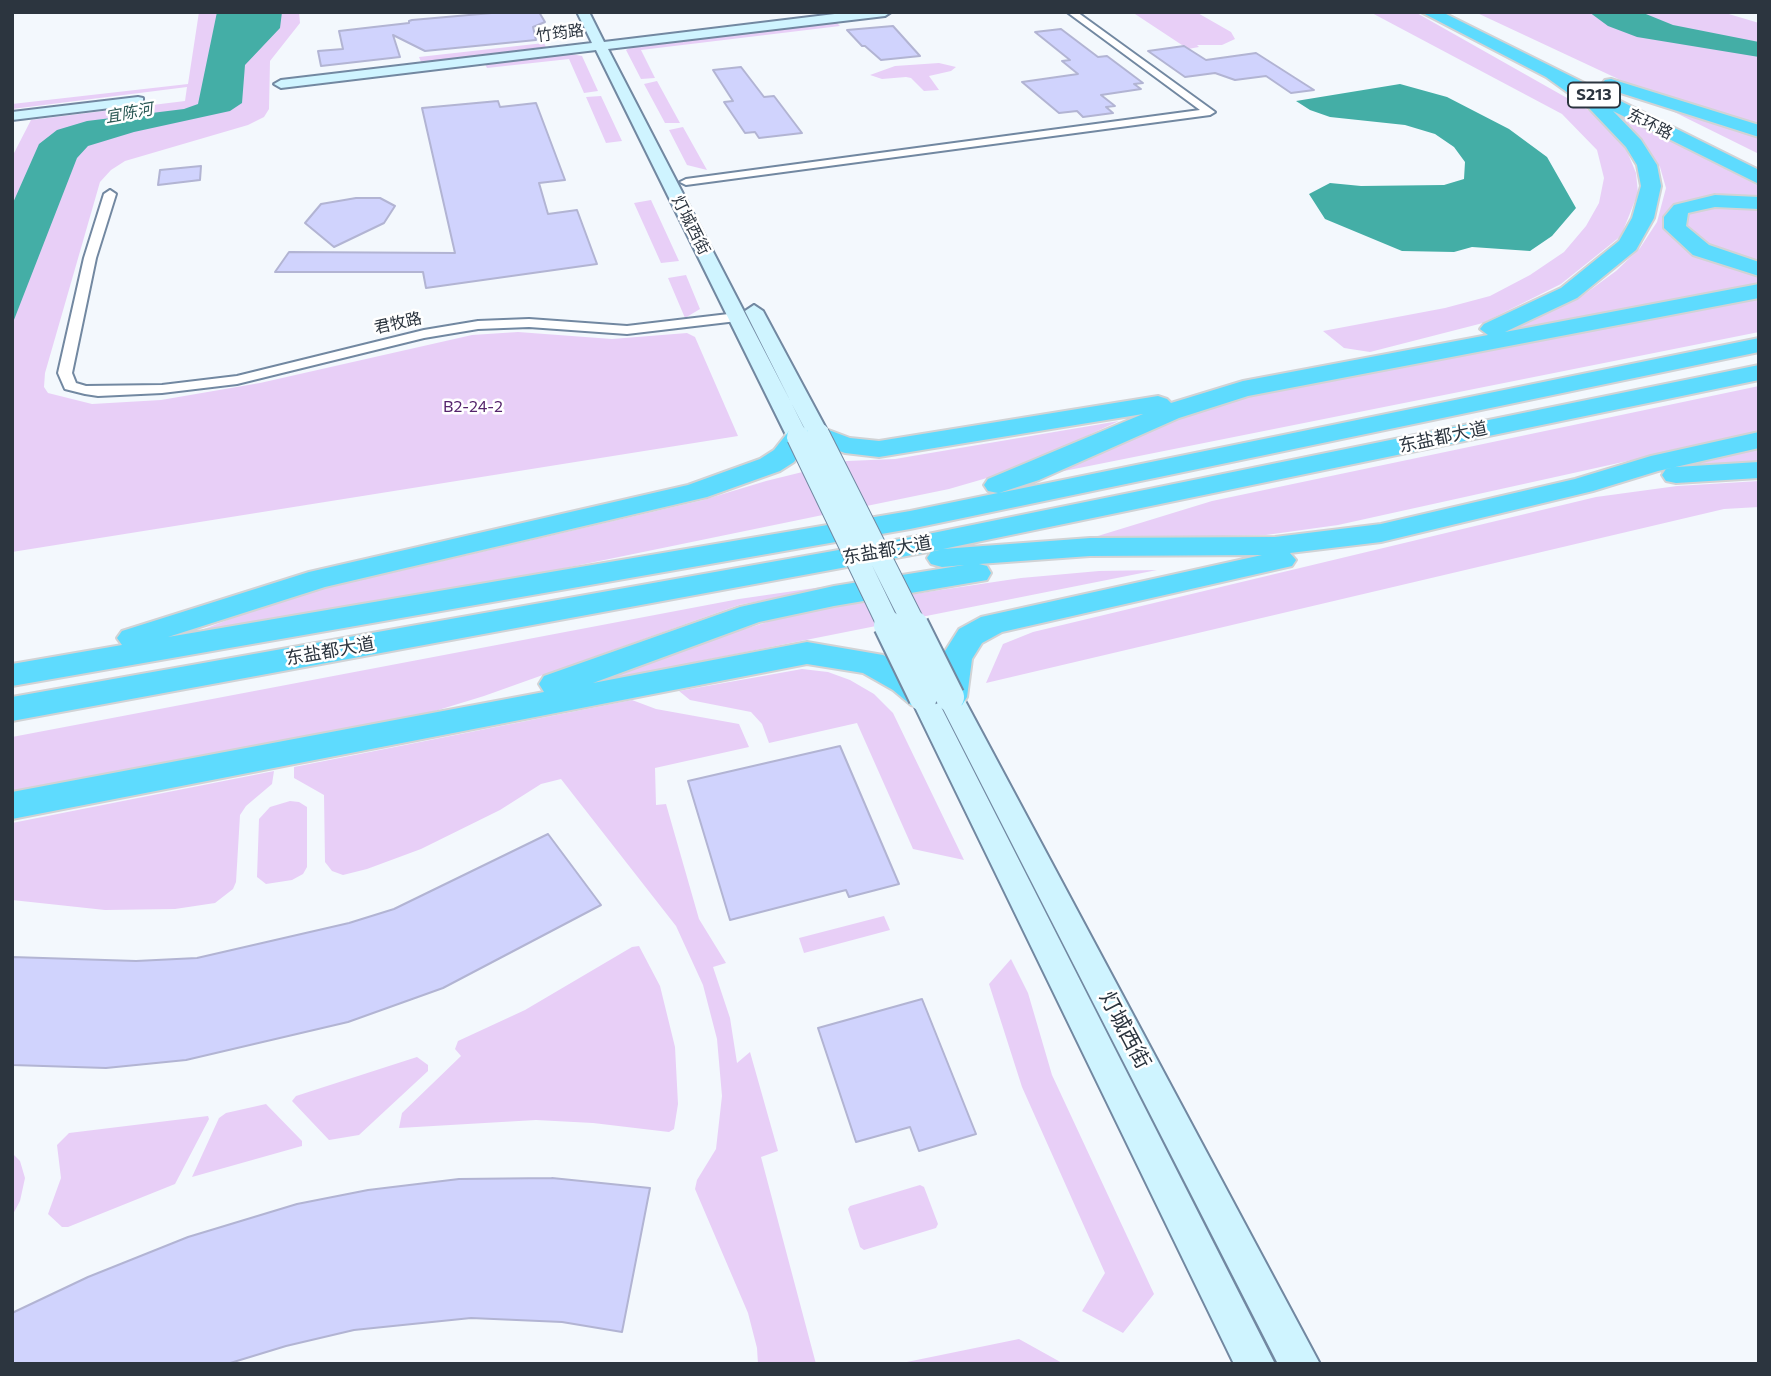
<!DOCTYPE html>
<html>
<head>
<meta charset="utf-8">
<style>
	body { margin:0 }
	#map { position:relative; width:1771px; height:1376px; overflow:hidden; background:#f3f8fd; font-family:Commissioner,sans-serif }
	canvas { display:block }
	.frame { position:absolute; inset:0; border:14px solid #2c353f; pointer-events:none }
</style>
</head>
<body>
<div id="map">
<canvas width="1771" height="1376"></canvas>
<div class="frame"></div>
</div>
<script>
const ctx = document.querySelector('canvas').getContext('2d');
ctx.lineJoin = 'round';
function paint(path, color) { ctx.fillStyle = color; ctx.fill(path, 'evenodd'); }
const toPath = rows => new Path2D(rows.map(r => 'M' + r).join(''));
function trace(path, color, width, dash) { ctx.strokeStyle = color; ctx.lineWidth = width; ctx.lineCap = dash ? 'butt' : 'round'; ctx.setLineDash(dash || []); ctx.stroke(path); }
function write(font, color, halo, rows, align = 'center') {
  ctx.font = font + ' Commissioner,"Noto Sans SC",sans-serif'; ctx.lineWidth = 5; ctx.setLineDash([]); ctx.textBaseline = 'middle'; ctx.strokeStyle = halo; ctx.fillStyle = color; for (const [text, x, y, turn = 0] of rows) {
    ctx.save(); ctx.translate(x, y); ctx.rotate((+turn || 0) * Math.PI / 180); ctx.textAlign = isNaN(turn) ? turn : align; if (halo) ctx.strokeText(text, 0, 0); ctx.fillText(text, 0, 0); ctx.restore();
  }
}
const green = toPath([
	[199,12,299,12,300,23,270,61,269,109,264,117,248,125,125,161,111,170,100,182,45,373,44,387,48,393,92,404,161,400,260,383,472,335,518,332,612,339,687,333,695,337,738,436,12,552,12,157,31,120,185,101,187,87,12,109,12,104,188,84],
	[1146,12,1196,12,1231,32,1235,39,1222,45,1197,45,1199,47,1188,49,1135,14],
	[1370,12,1415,12,1590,111,1613,133,1627,151,1636,173,1638,193,1621,236,1561,284,1483,323,1370,352,1344,348,1323,331,1445,308,1490,296,1530,275,1564,252,1586,226,1599,203,1604,178,1597,150,1562,114],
	[1475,12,1722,12,1759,23,1759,126,1629,84],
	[836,22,840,26,641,50,655,78,641,79,626,50,633,46],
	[544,43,546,47,421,62,419,57],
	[571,54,582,56,598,91,584,93,569,59,487,68,485,64],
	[939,63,956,67,951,71,929,76,939,90,924,91,911,78,906,77,882,79,870,75,895,66],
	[657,81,680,123,665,123,644,84],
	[601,96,622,141,606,143,586,97],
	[1658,104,1759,134,1759,154],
	[1612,111,1759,186,1759,200,1699,199,1670,230,1759,272,1759,287,1490,338,1582,296,1616,271,1640,248,1657,222,1666,188,1660,167,1644,144],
	[683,127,707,170,687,165,669,130],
	[651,200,679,261,661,263,634,203],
	[1714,205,1759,206,1759,265,1708,248,1685,229,1687,212],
	[686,275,700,309,685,318,668,278],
	[1759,297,1759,332,1044,475,1175,416,1246,397],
	[1759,386,1759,432,1338,525,1266,535,1088,539,1212,501],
	[1119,421,1011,471,949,489,546,572,186,636,284,598,703,500,766,481,847,461,895,459],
	[1759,446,1759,464,1664,468],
	[1759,481,1759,507,1724,509,986,683,1003,644,1033,632,1596,497,1677,486],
	[1157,570,590,683,690,646,780,618,833,606,1021,578,1099,571],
	[849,583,739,605,484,696,422,715,12,797,12,737,739,599],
	[802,669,828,672,850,680,874,694,893,713,964,860,913,849,857,723,769,743,762,724,751,712,690,700,679,691],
	[632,700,656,709,739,724,749,747,655,768,656,805,666,804,699,919,726,963,713,967,730,1018,737,1063,750,1052,778,1151,761,1157,816,1364,758,1364,757,1348,748,1313,695,1189,697,1180,716,1149,722,1096,717,1039,703,985,676,926,561,779,541,784,500,810,421,849,367,869,343,875,332,871,325,862,324,795,294,778,294,767],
	[274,771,272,784,246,806,240,815,236,882,233,889,215,903,175,909,105,910,12,900,12,823],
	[290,801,299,802,307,807,307,867,303,874,292,880,266,884,257,877,259,819,270,807],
	[884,916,890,930,804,953,799,938],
	[639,946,660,986,675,1047,678,1104,674,1129,669,1132,593,1123,536,1120,399,1128,402,1113,461,1056,455,1049,458,1041,525,1010,632,947],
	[1011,959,1028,993,1052,1075,1154,1294,1123,1333,1082,1311,1105,1273,1022,1087,989,984],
	[417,1057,428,1065,428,1071,359,1135,329,1140,292,1101,296,1096],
	[266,1104,302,1141,302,1146,192,1177,219,1118,226,1113],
	[208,1116,209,1119,175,1184,68,1227,62,1227,48,1214,61,1178,57,1145,69,1133],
	[12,1153,20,1161,25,1178,20,1201,12,1216],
	[920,1185,924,1187,938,1224,936,1228,864,1250,860,1247,848,1209,850,1206],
	[1019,1339,1064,1364,897,1364]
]);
const water = toPath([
	[217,12,282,12,280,28,245,65,242,103,230,111,134,132,88,146,77,158,12,325,12,205,39,144,57,130,87,121,184,109,198,104],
	[1589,12,1641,12,1673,25,1759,42,1759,57,1637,37,1608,26],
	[1400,84,1447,97,1509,129,1547,157,1576,208,1552,236,1530,251,1472,247,1454,252,1402,251,1325,219,1309,194,1330,183,1361,186,1444,185,1464,179,1465,162,1454,147,1435,134,1405,125,1330,117,1310,110,1296,101]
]);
const building = toPath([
	[503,12,539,12,545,22,533,27,536,40,425,51,393,35,400,57,321,66,318,51,343,49,339,31,409,23,409,21,412,20,503,12],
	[893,26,920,56,881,60,865,46,862,46,847,30,893,26],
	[1061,29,1098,57,1107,56,1143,83,1134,84,1141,89,1101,95,1115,106,1106,107,1113,113,1083,117,1077,111,1059,113,1022,82,1078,74,1062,61,1070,60,1035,32,1061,29],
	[1184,46,1206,60,1256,53,1314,90,1291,93,1266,76,1235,80,1215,73,1185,77,1148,51,1184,46],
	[741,67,764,97,774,96,802,133,759,138,755,132,745,133,724,102,733,101,713,70,741,67],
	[498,101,500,107,536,103,565,180,539,183,548,214,577,210,597,264,426,288,423,272,275,272,289,252,455,253,422,108,498,101],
	[201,166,200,180,158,185,160,170,201,166],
	[356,198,380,198,395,206,384,223,334,247,305,223,321,204,356,198],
	[840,746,899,884,849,897,846,890,730,920,688,781,840,746],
	[548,834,601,905,443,988,348,1022,186,1060,106,1068,12,1065,12,957,136,961,197,958,349,923,394,909,548,834],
	[922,999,976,1134,919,1151,910,1127,856,1142,818,1028,922,999],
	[552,1178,650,1188,622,1332,562,1322,471,1318,354,1330,286,1346,227,1364,12,1364,12,1313,88,1277,188,1237,297,1204,368,1190,459,1179,552,1178]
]);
const street = toPath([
	[1067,12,1077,12,1215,112,1210,115,686,185,680,182,686,179,1200,110,1067,12],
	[110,190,116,194,96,258,72,373,76,383,86,386,162,385,237,376,424,330,478,321,529,319,627,326,737,313,744,317,737,321,627,334,529,327,478,329,424,338,237,384,162,393,98,396,85,394,65,389,58,373,84,258,104,194,110,190]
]);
const secondary = toPath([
	[577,12,589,12,604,42,851,12,891,12,885,16,608,49,809,437,805,441,798,443,791,441,787,437,596,50,281,88,274,84,281,80,592,43,577,12],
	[138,97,143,98,143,104,12,120,12,112,138,97],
	[754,305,763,311,829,434,825,438,818,440,811,438,807,434,745,311,754,305],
	[923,688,932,691,936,697,1275,1364,1234,1364,910,697,914,691,923,688],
	[950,688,959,691,963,697,1320,1364,1278,1364,937,697,941,691,950,688]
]);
const highway = toPath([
	[1421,12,1442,12,1759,170,1759,184,1613,111,1641,140,1657,165,1661,186,1654,218,1636,250,1577,298,1505,332,1759,284,1759,298,1248,396,1179,418,1039,480,999,493,1759,338,1759,352,910,529,12,686,12,664,122,645,117,638,122,631,309,572,688,485,760,459,774,450,789,431,798,429,807,431,818,426,850,438,879,441,1158,396,1167,399,1171,403,1243,381,1488,335,1480,329,1484,324,1561,288,1619,241,1632,218,1641,186,1637,165,1626,147,1589,108,1546,77,1421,12],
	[1143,414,988,479,984,485,988,491,998,493,910,511,168,637,325,587,707,497,780,471,794,462,809,440,845,453,879,457,1143,414],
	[1611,79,1759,125,1759,137,1605,88,1602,84,1605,80,1611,79],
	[1715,195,1759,197,1759,209,1715,207,1701,210,1688,213,1686,226,1709,245,1759,262,1759,276,1693,255,1664,228,1664,217,1674,205,1715,195],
	[1759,365,1759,380,943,549,1090,538,1275,537,1381,524,1575,479,1651,456,1759,432,1759,448,1658,471,1593,491,1381,542,1290,553,1296,560,1292,566,1002,632,982,643,972,659,967,697,962,705,950,708,936,702,923,708,911,705,893,690,863,673,807,664,12,819,12,792,544,692,539,684,544,676,740,607,834,586,964,565,942,567,931,564,927,558,931,552,939,550,12,721,12,697,923,535,1759,365],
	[1262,555,981,617,959,629,940,659,935,689,917,674,883,655,807,642,593,683,759,622,834,606,987,580,991,573,987,566,979,564,1090,556,1262,555],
	[1759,462,1759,478,1676,483,1666,481,1662,475,1666,469,1676,467,1759,462]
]);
const secondaryBridgeFar1 = toPath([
	[818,434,915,626],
	[798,437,889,626]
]);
const secondaryBridge = toPath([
	[888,625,923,697],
	[914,625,950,697]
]);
const farStreetnames = [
	["竹筠路",560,33,-7],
	["东环路",1650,124,27],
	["灯城西街",691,225,63],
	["君牧路",398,323,-13]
];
const shields = [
	[1594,95,52]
];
const shieldNames = [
	["S213",1594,95]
];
const farWaternames = [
	["宜陈河",129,113,-10]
];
const farParknames = [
	["B2-24-2",473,407]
];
const streetNames = [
	["东盐都大道",1443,437,-12],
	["东盐都大道",887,550,-10],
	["东盐都大道",330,651,-10]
];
const nearStreetnames = [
	["灯城西街",1125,1030,62]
];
paint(green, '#e8cff7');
paint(water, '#44aea6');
paint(building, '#d0d3fd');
trace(building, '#b2b4d3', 2);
trace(street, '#7288a1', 4);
trace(secondary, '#7288a1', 4);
trace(highway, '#d1d3d5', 4);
paint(street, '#fff');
paint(secondary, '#cff4ff');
paint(highway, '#5edbfe');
trace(secondaryBridgeFar1, '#7288a1', 24, []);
trace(secondaryBridge, '#7288a1', 32, []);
trace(secondaryBridgeFar1, '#cff4ff', 22);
trace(secondaryBridge, '#cff4ff', 28);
write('16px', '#2c353f', '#fff', farStreetnames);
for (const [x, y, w] of shields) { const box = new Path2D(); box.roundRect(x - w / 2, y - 12.5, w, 25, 5); ctx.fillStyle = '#fff'; ctx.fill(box); trace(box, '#2c353f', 2); }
write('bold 16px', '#2c353f', null, shieldNames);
write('italic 16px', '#2b5955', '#fff', farWaternames);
write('16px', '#55246c', '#fff', farParknames);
write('18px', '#2c353f', '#fff', streetNames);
write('21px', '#2c353f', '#fff', nearStreetnames);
</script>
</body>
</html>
